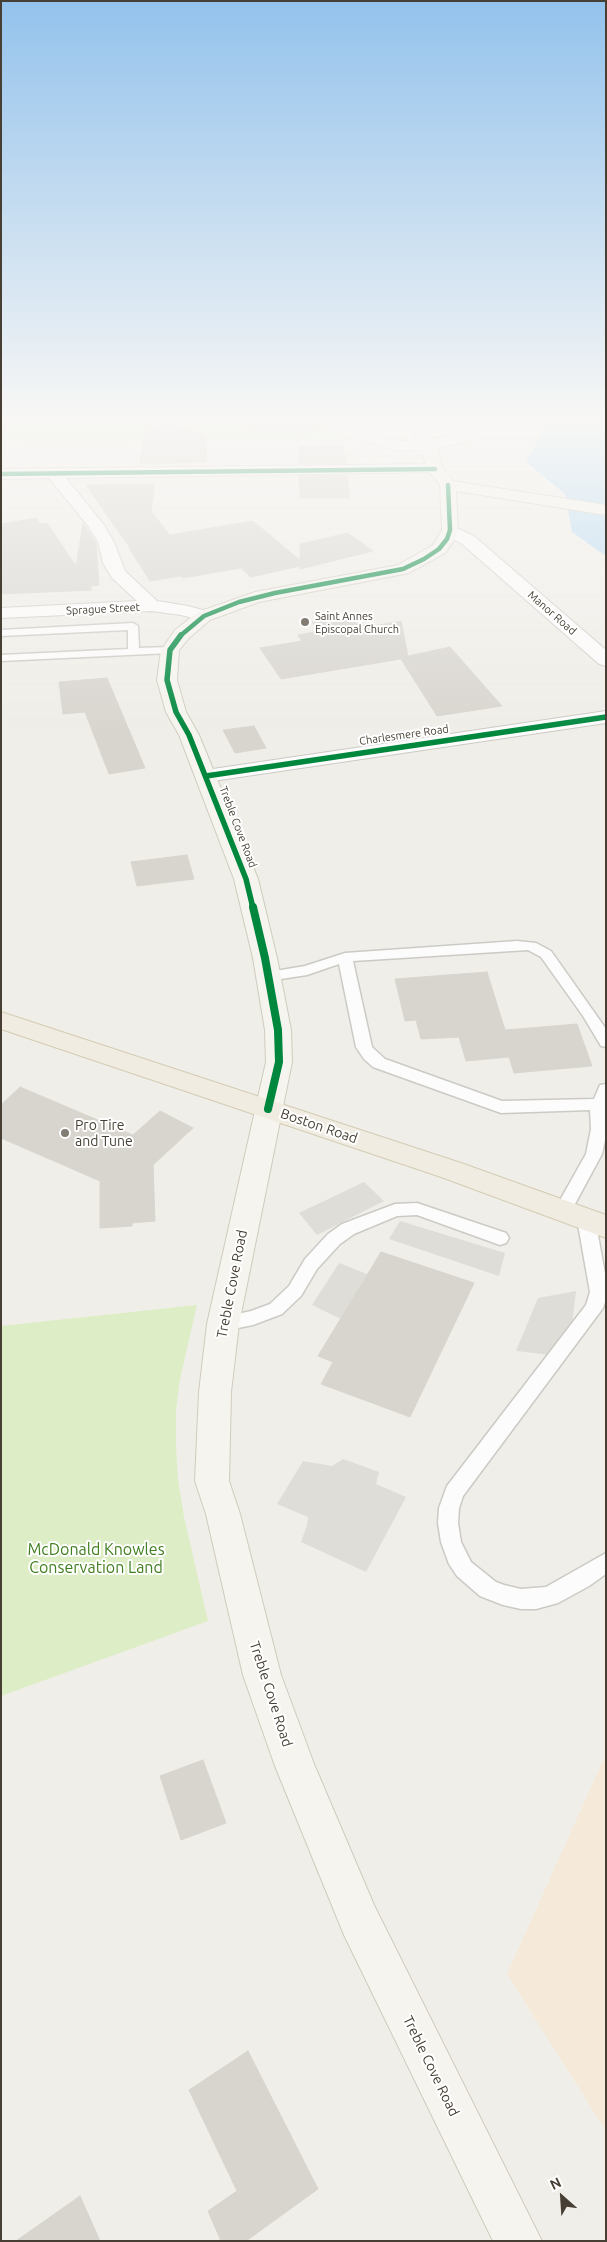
<!DOCTYPE html>
<html>
<head>
<meta charset="utf-8">
<style>
	body { margin:0 }
	#map { position:relative; width:607px; height:2242px; overflow:hidden; background:#f0eee8; font-family:Ubuntu,sans-serif }
	canvas { display:block }
	.frame { position:absolute; inset:0; border:2px solid #473f33; pointer-events:none }
	.north { position:absolute; left:537px; top:2172px; width:50px; height:50px; -webkit-text-stroke:4px #fff; paint-order:stroke; rotate:334deg; font-size:14px; font-weight:700; line-height:20px; text-align:center; color:#473f33 }
	.north::after { content:''; display:block; margin:auto; width:18px; height:22px; background:#473f33; clip-path:polygon(50% 0,100% 100%,50% 72%,0 100%) }
</style>
</head>
<body>
<div id="map">
<canvas width="607" height="2242"></canvas>
<div class="frame"></div>
<div class="north">N</div>
</div>
<script>
const ctx = document.querySelector('canvas').getContext('2d');
ctx.lineJoin = 'round';
function paint(path, color) { ctx.fillStyle = color; ctx.fill(path, 'evenodd'); }
const toPath = rows => new Path2D(rows.map(r => 'M' + r).join(''));
function trace(path, color, width, dash) { ctx.strokeStyle = color; ctx.lineWidth = width; ctx.lineCap = dash ? 'butt' : 'round'; ctx.setLineDash(dash || []); ctx.stroke(path); }
function write(font, color, halo, rows, align = 'center') {
  ctx.font = font + ' Ubuntu,sans-serif'; ctx.lineWidth = 4; ctx.setLineDash([]); ctx.textBaseline = 'middle'; ctx.strokeStyle = halo; ctx.fillStyle = color; for (const [text, x, y, turn = 0] of rows) {
    ctx.save(); ctx.translate(x, y); ctx.rotate((+turn || 0) * Math.PI / 180); ctx.textAlign = isNaN(turn) ? turn : align; if (halo) ctx.strokeText(text, 0, 0); ctx.fillText(text, 0, 0); ctx.restore();
  }
}
const commercial = toPath([
	[606,1754,606,2131,507,1974]
]);
const green = toPath([
	[1,421,317,421,347,438,45,442,1,440],
	[197,1305,180,1379,176,1411,176,1445,178,1479,184,1517,208,1621,1,1696,1,1326]
]);
const parking = toPath([
	[236,421,317,421,321,424,305,435,277,434,252,428],
	[364,1182,384,1201,317,1235,299,1213],
	[400,1221,505,1253,499,1276,389,1239],
	[339,1263,367,1274,341,1319,312,1305],
	[576,1291,568,1357,516,1351,538,1298],
	[343,1459,379,1472,376,1484,406,1497,366,1572,301,1542,307,1525,308,1517,277,1504,303,1461,332,1466]
]);
const water = toPath([
	[548,421,606,421,606,556,572,532,565,494,526,462]
]);
const building = toPath([
	[169,423,206,435,207,462,140,464,145,432,169,423],
	[343,445,346,463,299,464,299,446,343,445],
	[347,475,350,498,300,498,299,476,347,475],
	[155,484,151,511,170,535,253,521,300,560,300,544,348,533,373,551,300,569,300,566,251,577,241,568,183,578,181,576,150,581,129,548,130,548,86,485,155,484],
	[36,518,40,524,47,523,76,566,83,523,96,543,99,585,90,586,92,590,1,594,1,524,36,518],
	[351,616,359,626,371,624,373,626,401,621,408,656,450,647,502,706,437,716,401,659,281,679,260,648,302,641,298,635,319,631,312,622,351,616],
	[107,678,145,768,109,774,85,712,63,714,59,682,107,678],
	[254,726,266,748,235,753,223,730,254,726],
	[187,855,194,879,137,886,131,862,187,855],
	[487,972,505,1030,577,1024,592,1066,514,1073,509,1057,466,1061,459,1037,421,1039,416,1020,405,1021,395,979,487,972],
	[20,1087,133,1135,160,1111,193,1128,153,1165,155,1221,132,1223,132,1226,100,1228,100,1181,1,1138,1,1105,20,1087],
	[381,1252,474,1283,410,1417,321,1384,333,1362,318,1356,381,1252],
	[203,1760,226,1823,181,1840,160,1776,203,1760],
	[248,2051,318,2189,246,2241,221,2241,208,2211,237,2191,189,2090,248,2051],
	[80,2196,100,2241,16,2241,80,2196]
]);
const lane = toPath([
	[133,623,138,626,139,648,170,647,176,650,170,653,1,661,1,655,128,649,128,630,1,636,1,630,133,623],
	[517,941,536,943,551,951,606,1029,606,1047,601,1046,583,1016,541,957,528,950,353,961,372,1047,385,1059,502,1101,594,1099,600,1085,606,1084,606,1136,602,1154,569,1215,563,1217,557,1215,554,1211,586,1154,591,1129,590,1110,501,1113,373,1067,364,1059,356,1047,339,964,307,975,268,981,263,979,261,976,263,973,305,966,345,953,517,941],
	[417,1203,506,1233,509,1238,506,1243,500,1245,417,1215,397,1216,354,1234,340,1244,317,1269,301,1296,282,1314,253,1325,223,1331,216,1329,214,1324,216,1319,251,1311,270,1304,289,1286,305,1259,328,1234,342,1224,395,1204,417,1203],
	[586,1213,592,1214,595,1219,606,1279,606,1299,603,1308,463,1496,459,1508,458,1523,461,1542,471,1562,496,1582,504,1585,521,1589,546,1587,606,1553,606,1574,589,1586,558,1603,536,1609,521,1609,503,1605,480,1596,457,1576,449,1564,441,1542,438,1523,439,1508,447,1486,586,1305,590,1292,577,1219,580,1214,586,1213]
]);
const street = toPath([
	[335,421,354,421,384,438,398,441,428,440,456,435,470,421,485,421,473,437,466,442,428,450,398,451,374,444,335,421],
	[435,464,440,466,443,469,440,472,66,478,104,525,114,542,125,571,157,601,188,606,210,612,213,616,210,620,204,621,181,615,152,611,1,618,1,608,137,601,112,578,103,563,98,542,88,526,49,478,1,479,1,469,435,464],
	[450,525,474,536,606,650,606,666,599,664,462,544,444,534,442,530,444,526,450,525],
	[606,711,606,723,206,782,199,780,195,776,199,772,206,770,606,711]
]);
const secondary = toPath([
	[407,421,422,421,436,445,443,468,453,481,606,505,606,515,456,491,458,530,455,539,445,553,409,573,259,602,210,620,189,638,179,650,177,680,186,712,199,735,258,879,277,958,291,1030,292,1062,239,1324,231,1392,229,1481,240,1514,281,1675,314,1764,374,1905,542,2241,493,2241,344,1935,275,1766,243,1675,206,1514,195,1481,199,1392,207,1324,266,1062,265,1030,253,958,234,879,179,735,166,712,157,680,161,650,175,630,198,612,255,592,398,565,433,545,442,530,440,485,427,469,420,445,407,421]
]);
const primary = toPath([
	[1,1012,461,1163,606,1215,606,1238,441,1177,1,1029,1,1012]
]);
const cyclewayFar2 = toPath([
	[1,474,435,469],
	[180,636,204,616,239,602,275,593,403,569,424,559,439,549,447,539,450,530,448,485]
]);
const cyclewayFar1 = toPath([
	[181,635,170,650,167,680,176,712,189,735,246,879,253,908],
	[206,776,606,717]
]);
const cycleway = toPath([
	[253,907,265,958,278,1030,279,1062,268,1109]
]);
const markers = [
	[305,622,5,"#827c72"],
	[65,1133,5,"#827c72"]
];
const farStreetnames = [
	["Sprague Street",103,609,-3],
	["Manor Road",552,613,41],
	["Charlesmere Road",404,735,-8],
	["Treble Cove Road",238,827,69]
];
const farPoinames = [
	["Saint Annes",315,616],
	["Episcopal Church",315,629]
];
const poiNames = [
	["Pro Tire",75,1125],
	["and Tune",75,1141]
];
const streetNames = [
	["Boston Road",319,1126,19],
	["Treble Cove Road",232,1284,-79],
	["Treble Cove Road",271,1694,72],
	["Treble Cove Road",431,2066,64]
];
const nearParknames = [
	["McDonald Knowles",96,1550],
	["Conservation Land",96,1568]
];
paint(commercial, '#f5ead9');
paint(green, '#ddedc5');
paint(parking, '#dfddd8');
paint(water, '#b3d8f3');
paint(building, '#d8d5cf');
trace(building, '#d8d5cd', 1);
trace(lane, '#cccac4', 3);
trace(street, '#cccac4', 2);
trace(secondary, '#d0cbbe', 2);
trace(primary, '#d4cbb3', 2);
paint(lane, '#fdfcfc');
paint(street, '#fdfcfc');
paint(secondary, '#f6f4ee');
paint(primary, '#f1ece2');
trace(cyclewayFar2, '#00873e', 4.5);
trace(cyclewayFar1, '#00873e', 5.5);
trace(cycleway, '#00873e', 8);
const sky = ctx.createLinearGradient(0, 0, 0, 735);
sky.addColorStop(0, '#93c2ec');
sky.addColorStop(0.57, '#f8f7f5');
sky.addColorStop(1, '#f8f7f500');
ctx.fillStyle = sky;
ctx.fillRect(0, 0, 607, 735);
for (const [x, y, r, color] of markers) { const dot = new Path2D(); dot.arc(x, y, r, 0, 2 * Math.PI); ctx.fillStyle = color; ctx.fill(dot); trace(dot, '#fff', 2); }
write('11px', '#473f33', '#fff', farStreetnames);
write('11px', '#473f33', '#fff', farPoinames, 'left');
write('14px', '#473f33', '#fff', poiNames, 'left');
write('14px', '#473f33', '#fff', streetNames);
write('16px', '#427f20', '#fff', nearParknames);
</script>
</body>
</html>
